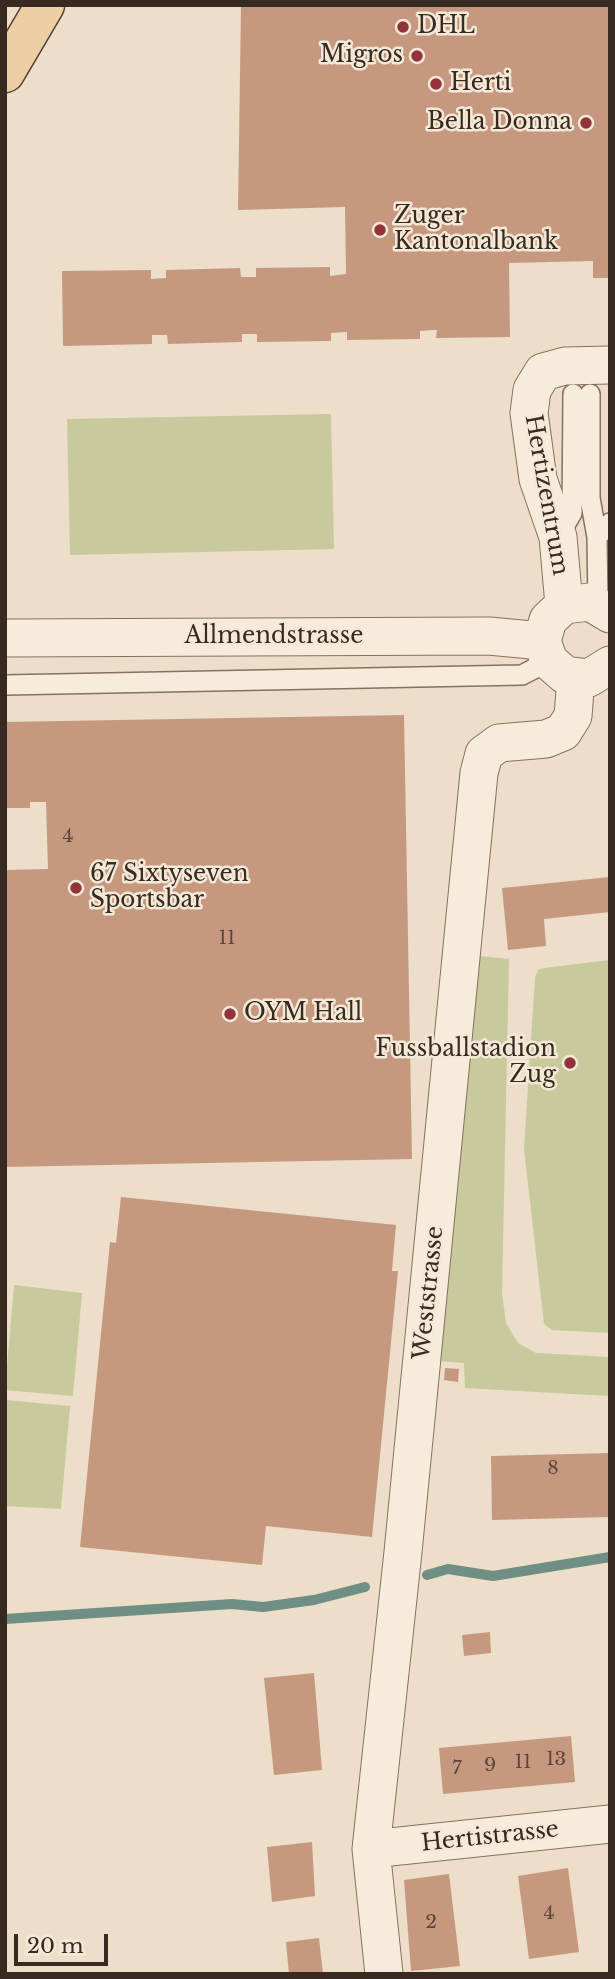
<!DOCTYPE html>
<html>
<head>
<meta charset="utf-8">
<style>
	body { margin:0 }
	#map { position:relative; width:615px; height:1979px; overflow:hidden; background:#ecdec8; font-family:"Libre Baskerville",serif }
	canvas { display:block }
	.frame { position:absolute; inset:0; border:7px solid #382a21; pointer-events:none }
	.scale { position:absolute; left:14px; top:1934px; width:94px; height:32px; box-sizing:border-box; border:4px solid #382a21; border-top:0; padding-left:9px; font-size:21px; line-height:24px; white-space:nowrap; color:#382a21; -webkit-text-stroke:5px #f4e9d7; paint-order:stroke }
</style>
</head>
<body>
<div id="map">
<canvas width="615" height="1979"></canvas>
<div class="frame"></div>
<div class="scale">20 m</div>
</div>
<script>
const ctx = document.querySelector('canvas').getContext('2d');
ctx.lineJoin = 'round';
function paint(path, color) { ctx.fillStyle = color; ctx.fill(path, 'evenodd'); }
const toPath = rows => new Path2D(rows.map(r => 'M' + r).join(''));
function trace(path, color, width, dash) { ctx.strokeStyle = color; ctx.lineWidth = width; ctx.lineCap = dash ? 'butt' : 'round'; ctx.setLineDash(dash || []); ctx.stroke(path); }
function write(font, color, halo, rows, align = 'center') {
  ctx.font = font + ' "Libre Baskerville",serif'; ctx.lineWidth = 5; ctx.setLineDash([]); ctx.textBaseline = 'middle'; ctx.strokeStyle = halo; ctx.fillStyle = color; for (const [text, x, y, turn = 0] of rows) {
    ctx.save(); ctx.translate(x, y); ctx.rotate((+turn || 0) * Math.PI / 180); ctx.textAlign = isNaN(turn) ? turn : align; if (halo) ctx.strokeText(text, 0, 0); ctx.fillText(text, 0, 0); ctx.restore();
  }
}
const green = toPath([
	[331,414,334,549,70,555,67,419],
	[480,956,509,959,502,1293,506,1323,518,1343,536,1353,610,1357,610,1396,465,1388,464,1363,436,1361],
	[610,960,610,1333,552,1330,544,1324,524,1149,535,977,538,970,544,968],
	[14,1285,82,1293,73,1396,5,1390],
	[5,1400,70,1406,61,1509,5,1506]
]);
const stream = toPath([
	[427,1575,448,1569,493,1576,610,1557],
	[5,1619,232,1604,263,1607,314,1600,365,1587]
]);
const building = toPath([
	[241,5,610,5,610,278,593,278,593,261,509,263,510,337,436,338,437,330,432,330,420,331,420,339,347,340,347,332,331,333,331,341,257,342,257,334,242,334,242,342,168,344,167,335,152,335,152,344,63,346,62,271,151,270,151,279,166,278,166,270,240,268,241,277,256,277,256,268,330,267,330,276,346,274,345,207,238,210],
	[404,715,412,1159,5,1167,5,870,48,869,46,802,30,802,30,808,5,808,5,722],
	[610,877,610,912,544,919,546,946,508,950,502,888],
	[121,1197,396,1225,392,1271,398,1271,372,1537,266,1526,262,1565,80,1547,110,1242,116,1243],
	[445,1368,459,1369,458,1382,444,1380],
	[610,1453,610,1517,492,1520,491,1456],
	[490,1632,491,1653,464,1656,462,1635],
	[314,1673,322,1770,274,1775,264,1678],
	[571,1736,575,1782,443,1794,439,1748],
	[312,1842,315,1896,272,1902,267,1847],
	[568,1868,579,1952,529,1959,518,1876],
	[449,1874,460,1966,411,1971,404,1880],
	[319,1938,323,1974,289,1974,286,1942]
]);
const lane = toPath([
	[590,394,590,498,597,537],
	[558,537,572,513,573,394],
	[598,605,597,537,610,523],
	[5,685,522,675,549,661]
]);
const street = toPath([
	[564,605,558,537,538,479,529,413,532,390,543,372,565,366,610,365],
	[610,614,590,602,564,605,548,620,542,641,549,661,565,675,589,678,610,665],
	[5,638,489,636,542,641],
	[371,1849,610,1824],
	[384,1974,371,1849,403,1552,479,773,484,754,499,743,546,739,563,732,573,716,576,678]
]);
const primary = toPath([
	[5,73,45,5]
]);
const markers = [
	[403,27,7,"#92323a"],
	[417,56,7,"#92323a"],
	[436,84,7,"#92323a"],
	[586,123,7,"#92323a"],
	[380,230,7,"#92323a"],
	[76,888,7,"#92323a"],
	[230,1014,7,"#92323a"],
	[570,1063,7,"#92323a"]
];
const numberNames = [
	["4",68,837],
	["11",227,939],
	["8",553,1469],
	["13",556,1760],
	["11",523,1763],
	["9",490,1766],
	["7",457,1769],
	["4",549,1914],
	["2",431,1923]
];
const poiNames = [
	["DHL",417,27],
	["Migros",403,56,"right"],
	["Herti",450,84],
	["Bella Donna",572,123,"right"],
	["Zuger",394,217],
	["Kantonalbank",394,243],
	["67 Sixtyseven",90,875],
	["Sportsbar",90,901],
	["OYM Hall",244,1014],
	["Fussballstadion",556,1050,"right"],
	["Zug",556,1076,"right"]
];
const streetNames = [
	["Hertizentrum",546,495,80],
	["Allmendstrasse",274,637],
	["Weststrasse",429,1293,-84],
	["Hertistrasse",490,1837,-6]
];
paint(green, '#c8c99c');
trace(stream, '#6f8e84', 10);
paint(building, '#c79880');
trace(lane, '#87705e', 22);
trace(street, '#87705e', 39);
trace(primary, '#553f32', 41);
trace(lane, '#f7ecdb', 19);
trace(street, '#f7ecdb', 37);
trace(primary, '#eccfa3', 38);
for (const [x, y, r, color] of markers) { const dot = new Path2D(); dot.arc(x, y, r, 0, 2 * Math.PI); ctx.fillStyle = color; ctx.fill(dot); trace(dot, '#f4e9d7', 2.5); }
write('19px', '#5c4639', null, numberNames);
write('23px', '#382a21', '#f4e9d7', poiNames, 'left');
write('23px', '#382a21', '#f4e9d7', streetNames);
</script>
</body>
</html>
